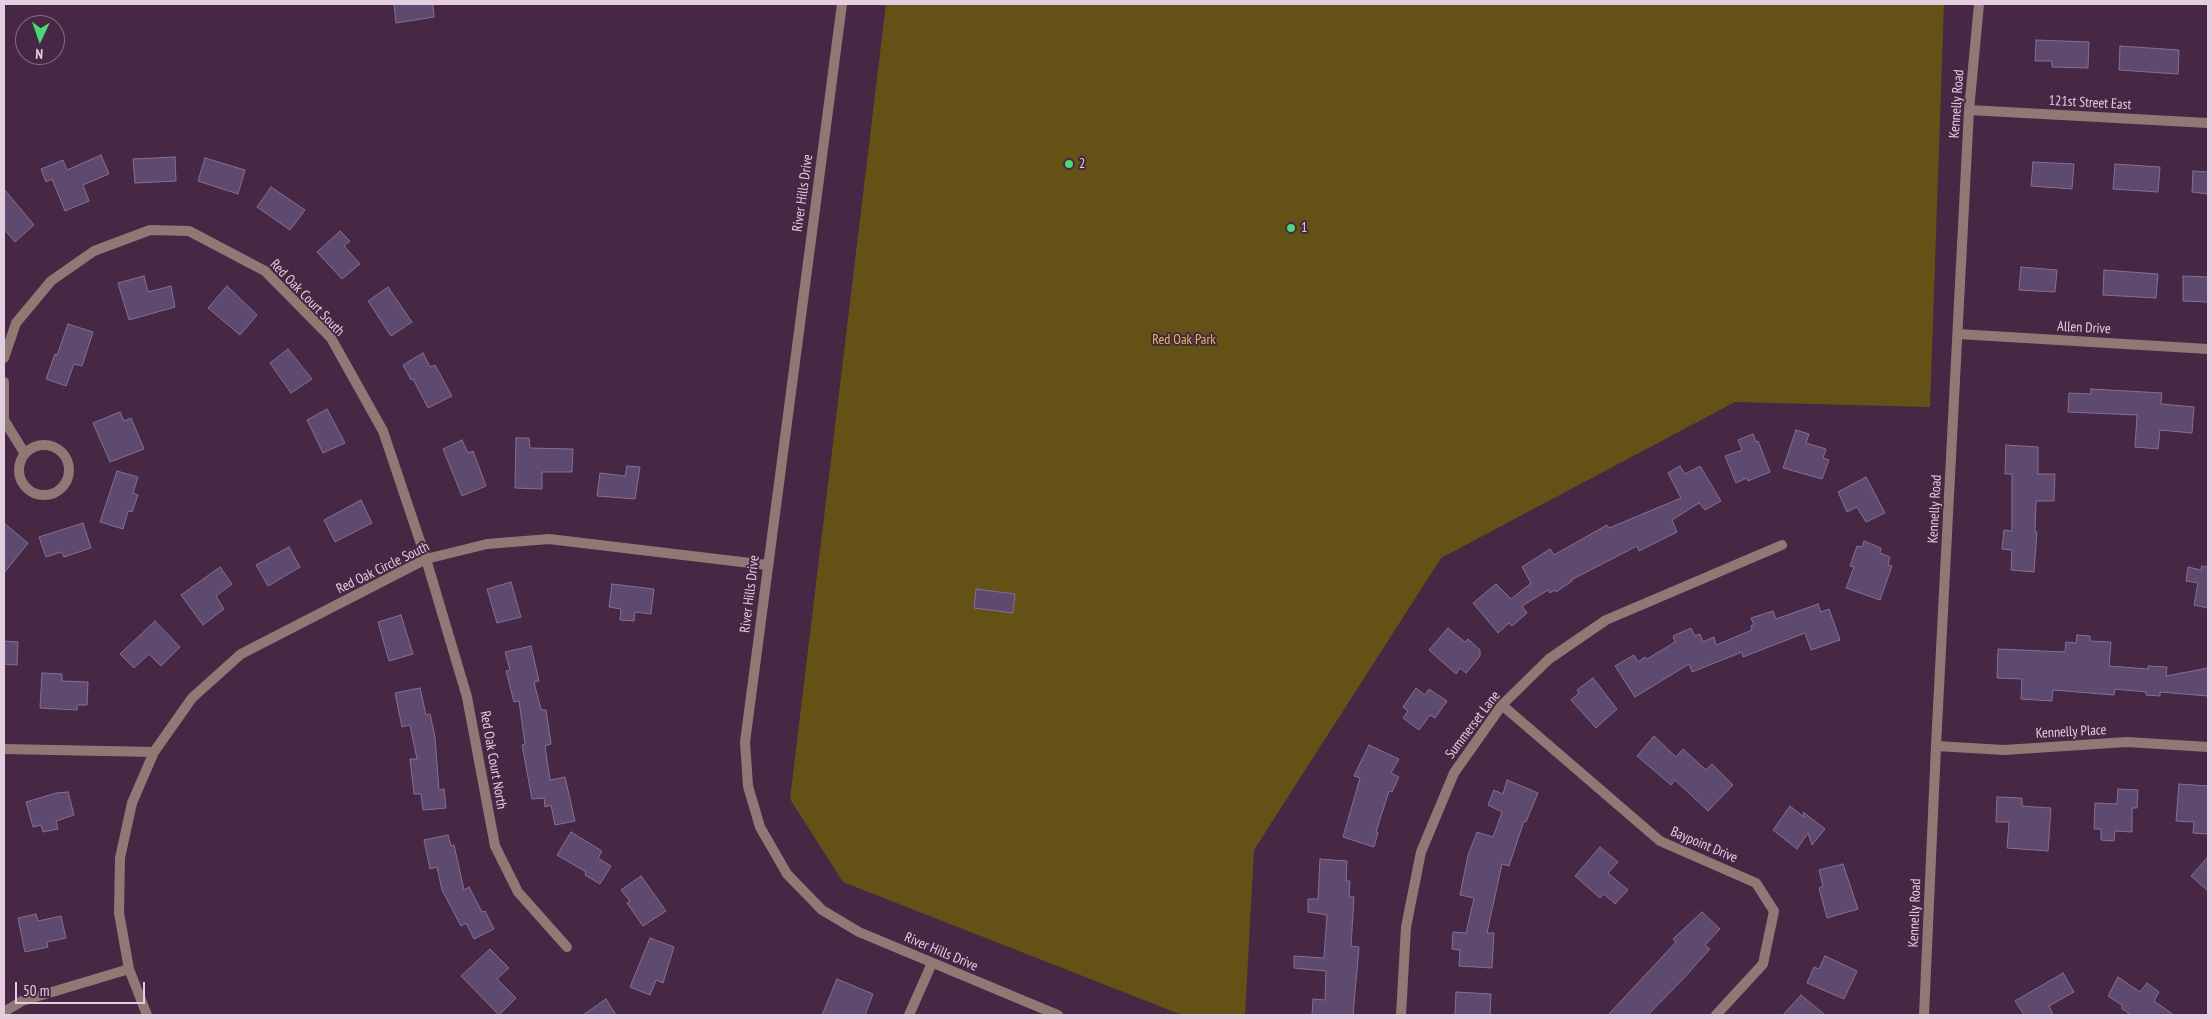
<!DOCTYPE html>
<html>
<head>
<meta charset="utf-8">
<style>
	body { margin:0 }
	#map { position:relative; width:2212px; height:1019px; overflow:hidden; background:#462844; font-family:"PT Sans Narrow",sans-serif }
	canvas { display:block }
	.frame { position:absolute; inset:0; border:5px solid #e2cedf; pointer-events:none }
	.north { position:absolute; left:15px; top:15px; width:50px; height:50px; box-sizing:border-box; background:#462844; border:1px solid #846a82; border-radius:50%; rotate:183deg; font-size:14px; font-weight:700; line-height:20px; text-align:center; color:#e2cedf }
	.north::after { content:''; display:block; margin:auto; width:18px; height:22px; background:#4bd677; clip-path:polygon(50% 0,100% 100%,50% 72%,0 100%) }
	.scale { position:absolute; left:15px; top:982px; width:130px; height:22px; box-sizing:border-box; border:2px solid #e2cedf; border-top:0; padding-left:6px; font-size:15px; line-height:18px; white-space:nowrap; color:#e2cedf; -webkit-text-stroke:4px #462844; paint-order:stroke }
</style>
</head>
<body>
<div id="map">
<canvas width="2212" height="1019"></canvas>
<div class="frame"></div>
<div class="north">N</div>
<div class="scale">50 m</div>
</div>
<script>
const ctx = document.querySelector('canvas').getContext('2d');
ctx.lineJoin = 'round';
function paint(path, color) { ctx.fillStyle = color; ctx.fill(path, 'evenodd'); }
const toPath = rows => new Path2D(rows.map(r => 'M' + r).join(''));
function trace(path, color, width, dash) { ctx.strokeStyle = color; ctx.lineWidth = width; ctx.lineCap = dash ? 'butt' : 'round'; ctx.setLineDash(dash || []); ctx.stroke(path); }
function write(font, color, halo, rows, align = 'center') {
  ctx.font = font + ' "PT Sans Narrow",sans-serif'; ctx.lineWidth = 4; ctx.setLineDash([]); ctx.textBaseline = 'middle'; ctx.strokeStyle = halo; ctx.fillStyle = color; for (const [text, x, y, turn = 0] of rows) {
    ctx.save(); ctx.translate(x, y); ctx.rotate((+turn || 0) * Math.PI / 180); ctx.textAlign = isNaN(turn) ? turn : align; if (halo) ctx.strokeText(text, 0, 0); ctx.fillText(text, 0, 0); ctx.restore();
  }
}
const green = toPath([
	[886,4,1944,4,1930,407,1735,402,1441,558,1254,850,1245,1015,1182,1015,843,882,790,799]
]);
const building = toPath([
	[394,4,433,4,434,17,396,23,394,4],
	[2036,40,2089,42,2088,68,2052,67,2052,61,2035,61,2036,40],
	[2120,46,2179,50,2178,74,2119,70,2120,46],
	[101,155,109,174,83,185,89,201,65,211,52,179,46,182,41,169,63,160,67,170,101,155],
	[175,157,176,181,135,183,133,159,175,157],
	[205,158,245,170,238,194,198,181,205,158],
	[2033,162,2074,164,2072,189,2031,186,2033,162],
	[2115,164,2160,167,2158,192,2113,189,2115,164],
	[2193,171,2208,172,2208,194,2192,192,2193,171],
	[271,187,305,210,290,230,257,207,271,187],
	[4,189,34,225,15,242,4,229,4,189],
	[340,231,350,241,344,246,360,264,342,279,317,252,340,231],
	[2021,267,2057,270,2055,292,2019,290,2021,267],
	[2104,270,2158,274,2156,298,2103,295,2104,270],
	[144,276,148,292,171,286,175,307,129,320,118,283,144,276],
	[2183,276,2208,277,2208,302,2183,301,2183,276],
	[227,286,257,315,240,335,208,308,227,286],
	[388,287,412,322,391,336,368,301,388,287],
	[68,324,93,332,82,366,74,364,66,386,46,379,55,354,57,355,68,324],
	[288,349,312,379,291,393,270,363,288,349],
	[423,353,430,367,435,365,452,396,428,408,413,379,411,380,403,365,423,353],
	[2091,389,2162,393,2161,404,2194,407,2192,433,2160,430,2158,449,2135,447,2137,415,2068,412,2069,393,2091,394,2091,389],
	[327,409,345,443,323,453,307,420,327,409],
	[120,412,124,421,131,418,144,449,110,462,93,423,120,412],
	[1796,430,1809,434,1806,443,1826,449,1823,458,1829,460,1822,479,1783,468,1796,430],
	[1753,434,1756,442,1758,441,1770,472,1748,481,1747,478,1736,483,1725,456,1742,450,1738,440,1753,434],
	[516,438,529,438,530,448,573,449,572,472,542,472,542,489,515,488,516,438],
	[462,440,468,453,473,451,486,486,462,496,443,449,462,440],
	[2006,445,2038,447,2038,474,2055,474,2054,501,2036,501,2035,532,2037,532,2034,572,2011,570,2012,550,2002,549,2004,530,2012,531,2012,474,2005,474,2006,445],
	[627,466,640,467,635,499,597,496,600,473,625,476,627,466],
	[1680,466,1685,474,1700,466,1721,501,1705,510,1699,503,1672,520,1677,532,1639,551,1637,546,1571,580,1572,581,1556,592,1554,590,1550,593,1548,590,1522,606,1527,613,1512,626,1509,623,1498,633,1473,603,1496,584,1511,599,1531,583,1522,567,1550,549,1554,555,1607,525,1609,528,1681,498,1668,473,1680,466],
	[117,471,138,477,133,493,138,495,132,512,128,511,123,529,100,522,117,471],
	[1866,477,1885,513,1866,522,1857,507,1847,512,1838,492,1866,477],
	[361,500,372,523,335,542,324,520,361,500],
	[4,523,28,543,4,573,4,523],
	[83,523,91,548,64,557,61,552,46,557,39,537,83,523],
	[1864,541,1881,548,1880,553,1890,557,1888,565,1892,566,1880,600,1846,588,1854,567,1850,566,1857,546,1862,547,1864,541],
	[289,547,300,567,268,586,256,565,289,547],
	[2202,566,2208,567,2208,608,2194,605,2198,583,2186,581,2188,567,2201,570,2202,566],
	[220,567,232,584,216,596,224,609,203,625,181,595,220,567],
	[511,582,521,617,497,623,487,589,511,582],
	[612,584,654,589,651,614,635,612,634,621,620,620,621,609,609,607,612,584],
	[976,589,1015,594,1013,613,974,608,976,589],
	[1818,604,1821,612,1829,609,1840,640,1811,650,1805,633,1743,657,1742,652,1692,672,1689,664,1635,697,1615,666,1634,655,1638,662,1645,657,1647,659,1675,642,1673,636,1691,628,1695,636,1700,634,1703,642,1714,637,1716,645,1752,630,1751,626,1754,625,1751,618,1773,611,1776,619,1818,604],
	[401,615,413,654,389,661,378,622,401,615],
	[155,621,180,647,161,666,149,654,134,668,120,654,155,621],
	[1448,628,1465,642,1468,639,1480,650,1480,656,1466,673,1460,668,1456,674,1429,650,1448,628],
	[2077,635,2090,636,2090,641,2111,642,2109,666,2148,669,2148,666,2167,667,2166,676,2208,668,2208,696,2160,692,2160,696,2146,695,2146,692,2115,689,2114,695,2053,690,2052,701,2021,699,2022,679,1997,678,1998,649,2065,652,2066,642,2076,643,2077,635],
	[4,641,18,642,17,665,4,664,4,641],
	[531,646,539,681,534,682,541,710,546,710,551,744,545,746,550,780,565,777,575,821,555,825,551,805,545,807,544,798,532,799,522,745,525,744,519,701,514,702,506,671,510,670,505,652,531,646],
	[42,673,62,674,62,681,88,682,87,705,77,705,77,710,40,708,42,673],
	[1593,678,1617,709,1596,728,1571,700,1579,693,1577,690,1593,678],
	[420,688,426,715,430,714,435,737,439,790,444,789,446,808,423,810,421,794,414,794,410,759,417,759,410,725,402,727,395,693,420,688],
	[1416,688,1425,695,1429,689,1447,701,1435,718,1430,715,1419,730,1403,718,1408,711,1403,707,1416,688],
	[1654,736,1676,757,1683,749,1706,770,1712,764,1733,785,1708,811,1675,780,1671,785,1637,756,1654,736],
	[1369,745,1399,759,1391,773,1399,777,1392,792,1389,791,1376,832,1378,833,1374,847,1343,837,1360,778,1354,776,1369,745],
	[1507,780,1538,793,1526,822,1524,821,1509,866,1502,864,1487,933,1494,933,1492,968,1459,966,1460,950,1452,949,1453,932,1466,933,1474,898,1460,895,1468,855,1477,832,1493,837,1502,812,1488,805,1494,790,1503,794,1507,780],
	[2179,784,2208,786,2208,834,2193,833,2194,822,2176,821,2179,784],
	[2118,789,2138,790,2137,808,2132,808,2132,832,2115,831,2114,841,2101,840,2101,829,2094,829,2095,803,2117,804,2118,789],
	[68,792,74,815,56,821,58,829,43,832,41,825,33,827,26,802,56,793,68,792],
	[1997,797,2022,798,2022,806,2051,808,2048,851,2007,848,2009,822,1996,822,1997,797],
	[1790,806,1804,817,1803,812,1825,829,1812,845,1808,833,1797,849,1773,830,1790,806],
	[571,832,602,851,598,858,611,866,600,884,585,875,586,872,557,855,571,832],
	[448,835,451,846,454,845,464,890,469,887,482,912,485,911,494,929,474,939,466,923,461,926,442,890,437,867,430,869,424,840,448,835],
	[1600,847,1618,862,1608,873,1628,890,1615,904,1604,894,1600,898,1575,876,1600,847],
	[2208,857,2208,891,2191,876,2208,857],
	[1320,859,1347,861,1346,881,1350,881,1349,897,1354,897,1351,946,1359,947,1353,1015,1312,1015,1313,999,1325,1000,1326,971,1294,968,1294,956,1324,958,1327,915,1308,912,1308,899,1318,899,1320,859],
	[1843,864,1858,909,1827,918,1819,888,1823,886,1819,870,1843,864],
	[641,876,666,911,643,926,627,903,630,901,621,890,641,876],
	[1702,912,1720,929,1705,945,1710,949,1682,980,1648,1015,1608,1015,1676,942,1673,939,1702,912],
	[36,914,38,921,61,916,66,938,47,942,48,947,25,952,18,918,36,914],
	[650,938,674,947,663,983,656,980,650,995,630,987,650,938],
	[490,949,509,968,497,979,516,998,499,1015,461,976,490,949],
	[1825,956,1857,971,1844,999,1807,983,1814,967,1819,969,1825,956],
	[2063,973,2074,992,2049,1006,2053,1015,2024,1015,2015,1001,2063,973],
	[2118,977,2140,992,2147,983,2159,992,2154,1001,2174,1015,2131,1015,2121,1008,2123,1006,2108,996,2118,977],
	[837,979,873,994,865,1015,822,1015,837,979],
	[1456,992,1491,994,1490,1015,1455,1015,1456,992],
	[1801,995,1825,1015,1783,1015,1801,995],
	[606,999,616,1015,583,1015,606,999]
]);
const minor = toPath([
	[1969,110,2208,123],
	[1958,334,2208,349],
	[4,358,16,323,51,281,94,251,150,230,189,231,265,271,331,338,383,431,426,559,467,697,495,846,518,892,567,947],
	[4,382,4,420,25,454],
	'19 470a25 25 0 1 1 50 0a25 25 0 1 1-50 0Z',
	[1502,705,1660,841,1756,883,1774,911,1763,964,1716,1015],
	[1936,746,2004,750,2127,742,2208,747],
	[4,749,154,752,192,698,241,654,426,559,487,544,549,539,767,565],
	[4,1012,22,1001,129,969],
	[147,1015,129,969,119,913,120,858,132,803,154,752],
	[909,1015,932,963],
	[1401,1015,1406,927,1421,852,1454,773,1502,705,1549,659,1606,620,1782,545]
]);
const tertiary = toPath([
	[842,4,745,742,748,786,760,827,787,874,822,910,859,932,1058,1015],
	[1924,1015,1936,746,1969,110,1979,4]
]);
const markers = [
	[1069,164,5,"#4bd677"],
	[1291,228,5,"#4bd677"]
];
const streetNames = [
	["121st Street East",2090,103,3],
	["Kennelly Road",1957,104,-86],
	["River Hills Drive",803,193,-82],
	["Red Oak Court South",307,298,46],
	["Allen Drive",2084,328,3],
	["Kennelly Road",1935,509,-87],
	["Red Oak Circle South",383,568,-26],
	["River Hills Drive",750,594,-83],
	["Summerset Lane",1473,725,-53],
	["Kennelly Place",2071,732,-3],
	["Red Oak Court North",493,760,80],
	["Baypoint Drive",1704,845,23],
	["Kennelly Road",1915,913,-88],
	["River Hills Drive",941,952,23]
];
const poiNames = [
	["2",1079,164],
	["1",1301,228]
];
const parkNames = [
	["Red Oak Park",1184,340]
];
paint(green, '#645116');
paint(building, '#5e4a6e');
trace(building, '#856f96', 1);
trace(minor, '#907975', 10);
trace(tertiary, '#907975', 10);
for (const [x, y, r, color] of markers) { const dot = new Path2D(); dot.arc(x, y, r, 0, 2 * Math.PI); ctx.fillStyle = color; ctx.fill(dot); trace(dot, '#462844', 2); }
write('14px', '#e2cedf', '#462844', streetNames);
write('14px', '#e2cedf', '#462844', poiNames, 'left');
write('14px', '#e2bd52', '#462844', parkNames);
</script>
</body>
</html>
